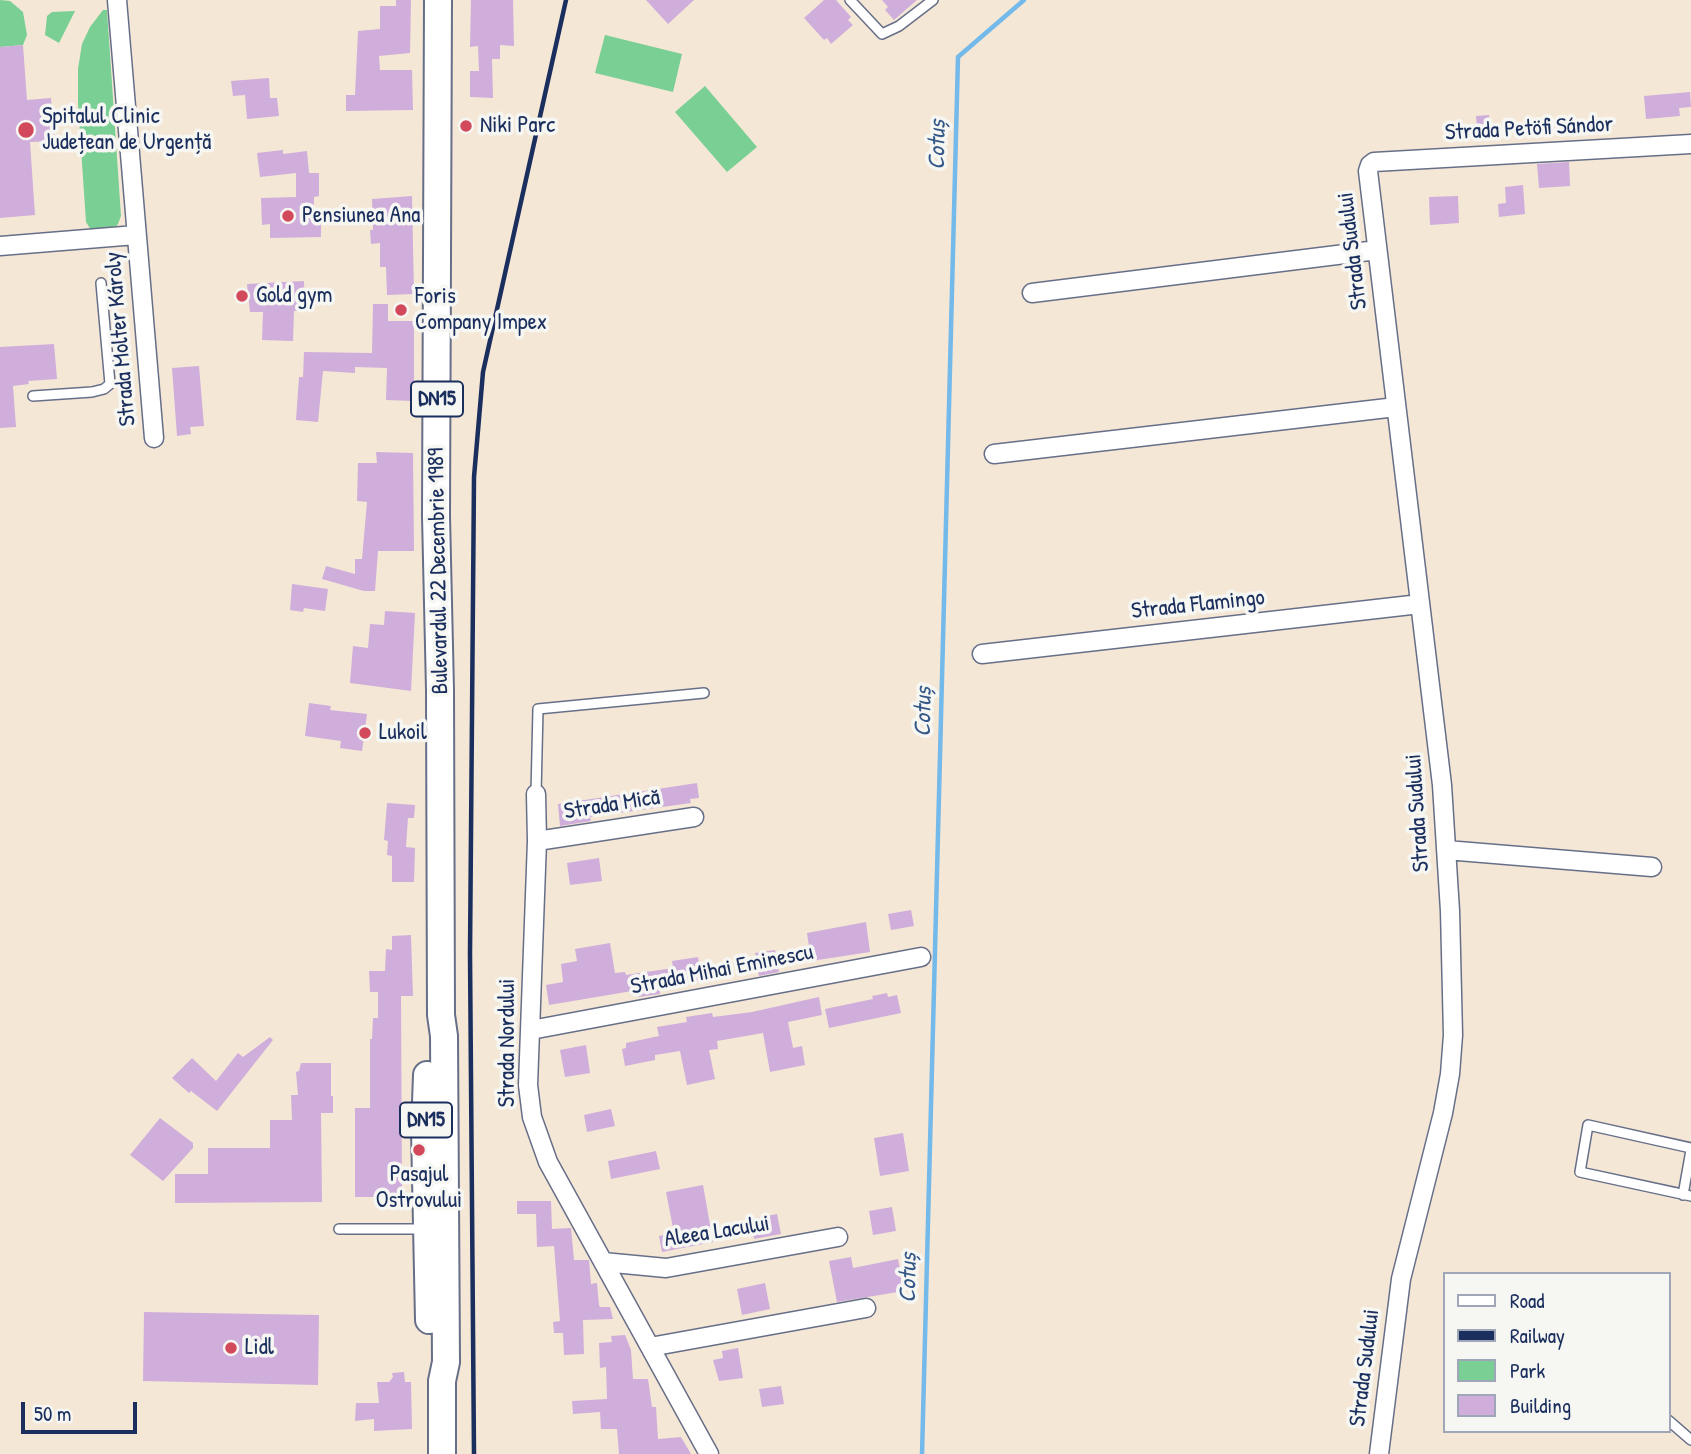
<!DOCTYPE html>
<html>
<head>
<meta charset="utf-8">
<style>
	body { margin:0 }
	#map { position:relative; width:1691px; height:1454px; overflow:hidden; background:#f5e7d6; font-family:"Patrick Hand",sans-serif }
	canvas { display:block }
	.legend { position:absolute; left:1443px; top:1272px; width:228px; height:161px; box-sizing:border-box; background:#f6f6f2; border:2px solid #9ea6b7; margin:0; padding:9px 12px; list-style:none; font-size:21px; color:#1b2f5e }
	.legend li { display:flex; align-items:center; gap:14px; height:35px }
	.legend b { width:35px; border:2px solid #9ea6b7 }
	.scale { position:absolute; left:21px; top:1402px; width:116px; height:32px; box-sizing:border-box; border:4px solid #1b2f5e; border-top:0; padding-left:9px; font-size:21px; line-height:24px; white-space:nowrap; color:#1b2f5e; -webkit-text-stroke:5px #f6f6f2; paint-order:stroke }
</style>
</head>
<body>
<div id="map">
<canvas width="1691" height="1454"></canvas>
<ul class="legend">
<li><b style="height:9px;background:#fff"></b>Road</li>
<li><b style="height:9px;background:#1b2f5e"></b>Railway</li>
<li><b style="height:19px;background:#79cf94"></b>Park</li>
<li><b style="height:19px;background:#cfaedb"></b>Building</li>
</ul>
<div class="scale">50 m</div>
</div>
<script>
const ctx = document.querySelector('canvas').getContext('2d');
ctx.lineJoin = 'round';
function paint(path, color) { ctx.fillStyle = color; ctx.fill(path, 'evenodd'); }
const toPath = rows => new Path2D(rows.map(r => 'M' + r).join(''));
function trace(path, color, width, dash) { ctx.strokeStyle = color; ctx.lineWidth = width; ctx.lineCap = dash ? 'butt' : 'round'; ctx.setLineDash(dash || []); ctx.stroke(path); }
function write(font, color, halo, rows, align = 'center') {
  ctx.font = font + ' "Patrick Hand",sans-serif'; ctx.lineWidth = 7; ctx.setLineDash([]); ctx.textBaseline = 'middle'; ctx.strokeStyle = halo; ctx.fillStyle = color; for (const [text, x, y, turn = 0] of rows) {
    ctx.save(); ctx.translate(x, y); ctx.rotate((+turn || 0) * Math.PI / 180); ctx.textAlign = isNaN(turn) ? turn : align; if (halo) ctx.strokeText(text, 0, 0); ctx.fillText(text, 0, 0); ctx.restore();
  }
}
const green = toPath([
	[0,0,10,1,23,12,27,35,23,45,0,47],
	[103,10,107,10,121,216,118,224,111,232,101,234,91,230,86,222,78,104,78,69,82,44,90,27],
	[75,11,59,43,45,35,47,16,52,12],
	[605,35,682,54,673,92,595,73],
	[705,86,757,147,727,172,675,112]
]);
const stream = toPath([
	[922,1454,958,57,1024,0]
]);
const building = toPath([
	[396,0,411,0,410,53,379,56,380,70,412,70,413,110,346,111,346,95,355,95,358,31,380,29,380,6,396,6],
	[471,0,513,0,514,46,500,45,500,59,492,59,493,98,470,97,470,71,479,71,478,46,470,47],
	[646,0,694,0,668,24],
	[824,0,836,0,851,17,848,20,853,25,831,44,827,38,824,40,804,18],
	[882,0,917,0,894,20,885,10,888,7],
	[23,45,27,100,51,98,54,141,30,142,35,215,0,218,0,47],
	[269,78,270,98,277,98,279,116,247,119,245,95,233,96,231,81],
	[1690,92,1691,107,1679,108,1680,116,1646,119,1644,96],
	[1489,115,1491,140,1478,141,1476,116],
	[283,150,283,154,307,151,309,173,319,173,319,196,314,197,314,223,321,223,321,237,270,238,270,224,262,225,261,198,296,197,296,173,260,177,257,153],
	[1569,162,1570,186,1539,188,1537,164],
	[1523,185,1525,214,1499,217,1498,204,1506,203,1505,187],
	[412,196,414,294,387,295,386,267,380,267,380,243,371,244,370,230,373,230,372,199],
	[1458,196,1459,223,1430,225,1429,197],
	[304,281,305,310,294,311,293,341,262,340,263,312,250,312,247,284],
	[373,304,388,304,388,321,414,321,414,401,386,400,387,368,355,367,355,373,323,371,318,422,296,420,299,377,303,377,304,352,372,353],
	[54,344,57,379,28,381,29,384,13,386,16,427,0,428,0,347],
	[199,366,204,426,190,427,191,434,177,436,172,368],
	[376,452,413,453,414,551,378,551,375,591,364,591,322,579,326,566,355,574,355,559,362,559,367,502,357,501,358,463,377,463],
	[292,584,328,589,325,611,304,608,303,612,290,610],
	[385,611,415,613,411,691,350,683,353,646,368,648,370,624,384,625],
	[309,703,331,706,330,710,367,714,362,751,340,748,341,741,305,736],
	[697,783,699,798,690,799,691,803,590,817,591,821,560,826,558,804],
	[387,803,415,805,414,818,408,818,406,847,415,848,414,882,392,882,392,856,387,855,388,841,384,840],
	[599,858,602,881,570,885,567,863],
	[911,910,914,926,891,930,888,914],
	[866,922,870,952,811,961,807,933],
	[411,935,413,996,401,996,402,1197,355,1197,355,1108,370,1108,370,1039,372,1039,373,1018,378,1018,378,992,370,992,369,971,385,971,386,949,392,950,392,936],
	[610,943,615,973,625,972,626,975,673,968,672,961,698,957,702,980,659,986,660,994,639,997,638,990,549,1005,546,985,563,982,561,964,577,961,575,949],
	[775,950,779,972,759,976,755,953],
	[887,993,888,997,897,995,901,1013,829,1028,825,1009,873,999,872,996],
	[819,997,822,1015,788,1022,793,1048,802,1046,805,1065,770,1072,763,1033,717,1041,718,1049,709,1050,715,1079,687,1085,680,1051,655,1055,655,1060,625,1066,622,1049,626,1048,626,1043,659,1036,657,1027,687,1022,686,1017,712,1013,713,1017,752,1012],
	[270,1037,273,1040,217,1111,191,1091,189,1093,172,1078,192,1058,216,1081,238,1053,243,1057],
	[586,1045,590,1073,565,1077,560,1050],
	[301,1063,331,1063,331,1096,333,1096,333,1113,321,1113,322,1202,175,1203,175,1174,208,1174,208,1148,270,1148,270,1120,292,1120,291,1095,298,1095,296,1072,299,1071],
	[611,1109,615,1126,587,1132,584,1115],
	[160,1118,193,1143,193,1148,163,1181,130,1155],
	[903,1133,909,1171,880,1176,874,1138],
	[656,1151,660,1169,611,1179,608,1161],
	[703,1185,713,1242,662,1252,659,1236,674,1233,666,1192],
	[517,1201,551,1201,552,1229,571,1228,574,1260,589,1260,591,1284,597,1283,599,1305,600,1307,610,1307,613,1319,583,1320,584,1354,564,1355,563,1333,554,1333,553,1322,560,1321,554,1246,537,1247,536,1214,517,1214],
	[892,1207,896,1231,873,1235,869,1211],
	[777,1214,781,1234,754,1239,751,1219],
	[851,1257,853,1268,898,1259,904,1291,837,1302,829,1261],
	[765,1283,770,1309,742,1315,737,1289],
	[144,1312,319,1315,318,1385,143,1381],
	[625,1335,631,1350,633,1379,648,1379,652,1407,656,1407,658,1439,681,1437,691,1454,619,1454,617,1429,601,1429,600,1412,573,1414,572,1401,607,1399,606,1367,600,1368,599,1343,612,1342,611,1336],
	[738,1348,743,1378,719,1381,713,1360,723,1358,722,1351],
	[404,1372,405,1382,411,1382,412,1429,374,1431,374,1419,355,1421,356,1403,379,1403,377,1382,389,1382,393,1377,392,1373],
	[781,1386,784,1404,762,1407,759,1389]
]);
const lane = toPath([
	[850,0,882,34,899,26,933,0],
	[33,396,92,392,104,389,110,384,101,283],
	[536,794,538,709,704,693],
	[1691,1148,1588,1125,1580,1172,1691,1196],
	[1683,1195,1691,1150],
	[339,1229,426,1229],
	[1668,1420,1691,1440]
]);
const street = toPath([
	[117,0,154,438],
	[0,246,136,235],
	[1032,293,1377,250],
	[994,454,1396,407],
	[982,654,1420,604],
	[536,794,537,841,528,1085,532,1117,548,1162,709,1454],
	[537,841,694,817],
	[1446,850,1652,867],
	[531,1030,921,957],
	[603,1262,666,1268,838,1237],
	[650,1347,866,1308],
	[1379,1454,1401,1279,1443,1113,1450,1074,1453,1035,1450,911,1442,785,1368,171,1370,165,1374,162,1691,144]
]);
const primary = toPath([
	[438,0,436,516,440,690,441,1015,444,1036,446,1362,442,1381,442,1454],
	[427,1075,425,1130,429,1320]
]);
const rail = toPath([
	[474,1454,470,953,474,477,483,372,566,0]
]);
const markers = [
	[466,126,7,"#d1495b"],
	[26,130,9,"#d1495b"],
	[288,216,7,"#d1495b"],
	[242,296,7,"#d1495b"],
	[401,310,7,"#d1495b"],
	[365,733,7,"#d1495b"],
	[419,1150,7,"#d1495b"],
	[231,1348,7,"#d1495b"]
];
const shields = [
	[437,399,52],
	[426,1120,52]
];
const shieldNames = [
	["DN15",437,399],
	["DN15",426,1120]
];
const poiNames = [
	["Spitalul Clinic",42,117],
	["Județean de Urgență",42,143],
	["Niki Parc",480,126],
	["Pensiunea Ana",302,216],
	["Gold gym",256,296],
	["Foris",415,297],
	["Company Impex",415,323],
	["Lukoil",379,733],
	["Pasajul",419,1175,"center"],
	["Ostrovului",419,1201,"center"],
	["Lidl",245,1348]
];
const streetNames = [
	["Strada Petöfi Sándor",1529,129,-3],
	["Strada Sudului",1353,251,-97],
	["Strada Molter Károly",121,339,-95],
	["Bulevardul 22 Decembrie 1989",439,571,-91],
	["Strada Flamingo",1198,605,-6],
	["Strada Mică",612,805,-9],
	["Strada Sudului",1418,813,-94],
	["Strada Mihai Eminescu",722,970,-11],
	["Strada Nordului",508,1043,-90],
	["Aleea Lacului",717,1232,-9],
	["Strada Sudului",1365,1368,-83]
];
const waterNames = [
	["Cotuș",938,145,-89],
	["Cotuș",924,712,-89],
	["Cotuș",909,1278,-89]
];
paint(green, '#79cf94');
trace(stream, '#73b9ea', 4.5);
paint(building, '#cfaedb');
trace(lane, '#676f88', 12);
trace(street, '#676f88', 21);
trace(primary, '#676f88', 30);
trace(lane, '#fff', 9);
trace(street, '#fff', 18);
trace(primary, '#fff', 26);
trace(rail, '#1b2f5e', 4.5);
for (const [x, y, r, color] of markers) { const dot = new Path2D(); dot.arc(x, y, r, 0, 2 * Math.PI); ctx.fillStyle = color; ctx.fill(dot); trace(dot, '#f6f6f2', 2.5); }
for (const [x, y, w] of shields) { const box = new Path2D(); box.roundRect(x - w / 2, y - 17.5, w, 35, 5); ctx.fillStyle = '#f6f6f2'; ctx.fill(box); trace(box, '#1b2f5e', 2); }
write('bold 21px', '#1b2f5e', null, shieldNames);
write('23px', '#1b2f5e', '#f6f6f2', poiNames, 'left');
write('23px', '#1b2f5e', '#f6f6f2', streetNames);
write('italic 24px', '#355888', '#f6f6f2', waterNames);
</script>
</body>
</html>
